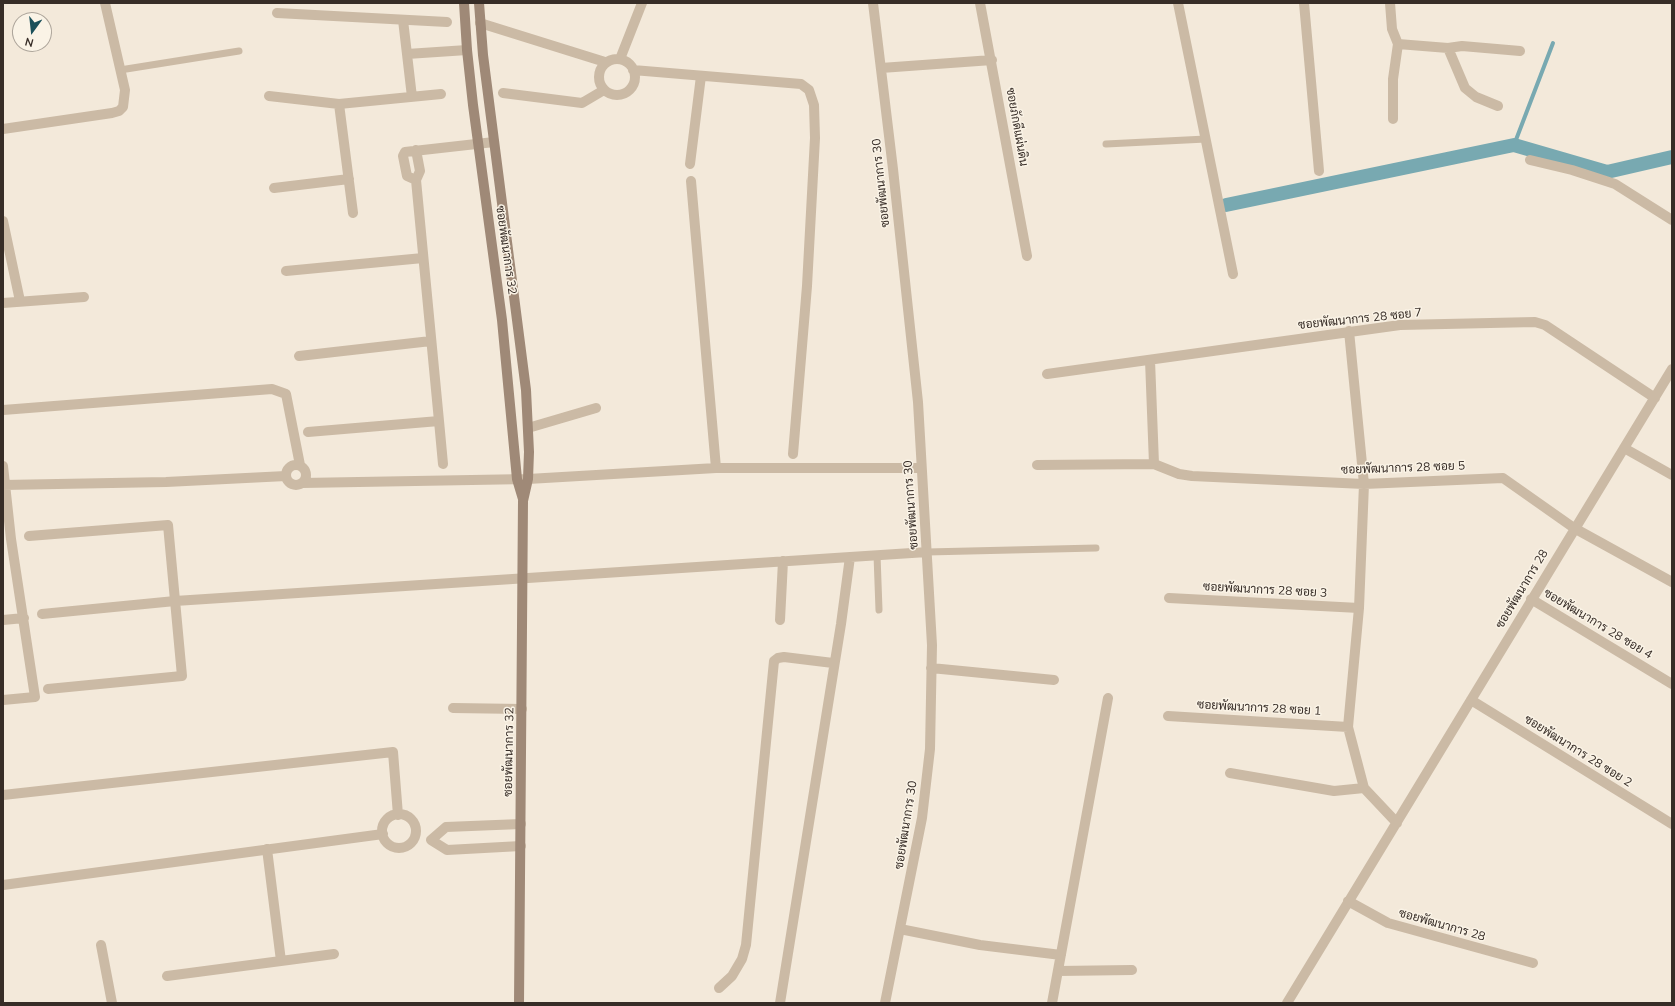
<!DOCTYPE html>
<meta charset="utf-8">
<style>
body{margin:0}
#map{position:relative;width:1675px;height:1006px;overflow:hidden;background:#f3e9da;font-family:Mulish,sans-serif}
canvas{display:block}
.frame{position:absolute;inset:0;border:4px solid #372d27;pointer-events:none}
.north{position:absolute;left:12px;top:12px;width:40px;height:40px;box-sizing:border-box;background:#faf3e6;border:1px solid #aca49a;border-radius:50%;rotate:195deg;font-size:11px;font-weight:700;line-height:16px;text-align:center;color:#372d27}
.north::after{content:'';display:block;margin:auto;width:14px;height:18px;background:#1b505a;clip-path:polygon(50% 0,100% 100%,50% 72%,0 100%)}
</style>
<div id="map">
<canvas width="1675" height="1006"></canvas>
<div class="frame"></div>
<div class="north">N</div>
</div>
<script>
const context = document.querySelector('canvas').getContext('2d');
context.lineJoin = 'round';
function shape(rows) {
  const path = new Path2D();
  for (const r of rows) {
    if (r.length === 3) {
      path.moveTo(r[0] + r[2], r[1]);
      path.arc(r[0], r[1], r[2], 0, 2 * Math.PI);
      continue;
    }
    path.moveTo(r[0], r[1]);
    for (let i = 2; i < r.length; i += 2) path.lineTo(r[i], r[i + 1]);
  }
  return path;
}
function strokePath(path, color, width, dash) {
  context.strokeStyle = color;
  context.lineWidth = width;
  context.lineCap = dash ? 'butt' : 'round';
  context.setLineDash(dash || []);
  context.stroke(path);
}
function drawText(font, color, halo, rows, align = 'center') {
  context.font = font + ' Mulish,Sarabun,sans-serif';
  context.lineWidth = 3;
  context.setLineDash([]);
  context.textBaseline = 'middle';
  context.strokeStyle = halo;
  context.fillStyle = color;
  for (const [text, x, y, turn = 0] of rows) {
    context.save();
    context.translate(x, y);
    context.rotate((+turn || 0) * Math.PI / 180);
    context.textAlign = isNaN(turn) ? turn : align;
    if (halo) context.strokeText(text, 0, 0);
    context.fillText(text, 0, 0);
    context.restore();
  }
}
strokePath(shape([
 [1514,145,1553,43]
]), '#78a9b1', 4);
strokePath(shape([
 [1226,205,1514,145,1607,172,1672,157]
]), '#78a9b1', 14);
strokePath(shape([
 [120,70,239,51],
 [1106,144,1206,139],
 [927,552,1096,548],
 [877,555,879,610]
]), '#cbbaa5', 7);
strokePath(shape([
 [873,3,893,169,918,402,932,645,930,749,922,818,885,1003],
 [980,3,1027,256],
 [1178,3,1233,274],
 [1304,3,1319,171],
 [1390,3,1392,29,1398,44,1448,48,1465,88,1476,97,1498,106],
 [277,13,447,22],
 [403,20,412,97],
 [480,23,605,62],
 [1448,48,1462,46,1520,51],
 [407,54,467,50],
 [617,77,18],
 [620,59,642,3],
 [881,68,992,60],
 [633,70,801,84,809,90,814,105,815,138,807,286,793,454],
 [503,93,582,103,604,90],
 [269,96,339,104,441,94],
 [339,104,353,213],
 [1393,119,1393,79,1398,44],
 [3,129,112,113,119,111,123,107,125,90,105,3],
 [416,150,420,171,416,180,439,421],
 [1530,160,1572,170,1615,184,1672,220],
 [690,164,701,76],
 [416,180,407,176,403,156,405,152,494,142],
 [691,181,716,468],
 [274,188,349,179],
 [3,221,20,301],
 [286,271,423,258],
 [3,303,84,297],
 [1349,331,1364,484,1359,608,1348,727,1364,788,1397,823],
 [299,356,431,341],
 [1150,360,1154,464],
 [1047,374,1400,325,1535,322,1545,325,1655,398],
 [3,410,272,389,286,394,300,465],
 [528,428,596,408],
 [308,432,439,421,443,464],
 [1624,448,1672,475],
 [296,475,10],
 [1037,465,1154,464,1179,474,1192,476,1364,484,1503,478,1574,528,1672,582],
 [3,466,11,539,35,697,3,700],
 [302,483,528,479,716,468,921,468],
 [3,485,166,482,286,476],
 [29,536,168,525,182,676,48,689],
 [1169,598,1359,608],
 [1531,599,1672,684],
 [42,614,175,601,927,552],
 [3,620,24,618],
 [780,620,783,561],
 [931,668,1054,680],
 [1471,700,1672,824],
 [453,708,522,709],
 [1168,716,1348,727],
 [1230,773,1334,791,1364,788],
 [3,795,393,752,398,815],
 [399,831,17],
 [521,846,447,850,431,840,446,827,521,824],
 [267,849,281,961],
 [3,885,383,834],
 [1348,901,1388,923,1533,963],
 [900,929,980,945,1061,955],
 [101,945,112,1003],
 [1058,971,1132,970],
 [167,976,334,954],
 [719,988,732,976,742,959,746,945,774,661,778,658,784,657,833,663],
 [780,1003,841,624,850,557],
 [1052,1003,1108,698],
 [1287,1003,1672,369]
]), '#cbbaa5', 10);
strokePath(shape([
 [464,3,467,50,473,105,502,320,517,479,523,499],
 [479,3,483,55,526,390,529,452,528,479,523,501,519,1003]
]), '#9f8977', 10);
drawText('12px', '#372d27', '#faf3e6', [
 ["ซอยภักดีแผ่นดิน",1017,127,80],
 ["ซอยพัฒนาการ 30",881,183,-96],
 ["ซอยพัฒนาการ 32",506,250,82],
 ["ซอยพัฒนาการ 28 ซอย 7",1360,319,-6],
 ["ซอยพัฒนาการ 28 ซอย 5",1403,468,-2],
 ["ซอยพัฒนาการ 30",911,505,-94],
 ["ซอยพัฒนาการ 28",1522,589,-59],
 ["ซอยพัฒนาการ 28 ซอย 3",1265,590,3],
 ["ซอยพัฒนาการ 28 ซอย 4",1598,624,31],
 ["ซอยพัฒนาการ 28 ซอย 1",1259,708,3],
 ["ซอยพัฒนาการ 28 ซอย 2",1578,751,32],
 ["ซอยพัฒนาการ 32",509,752,-89],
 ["ซอยพัฒนาการ 30",906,825,-81],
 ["ซอยพัฒนาการ 28",1442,925,16]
]);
</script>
